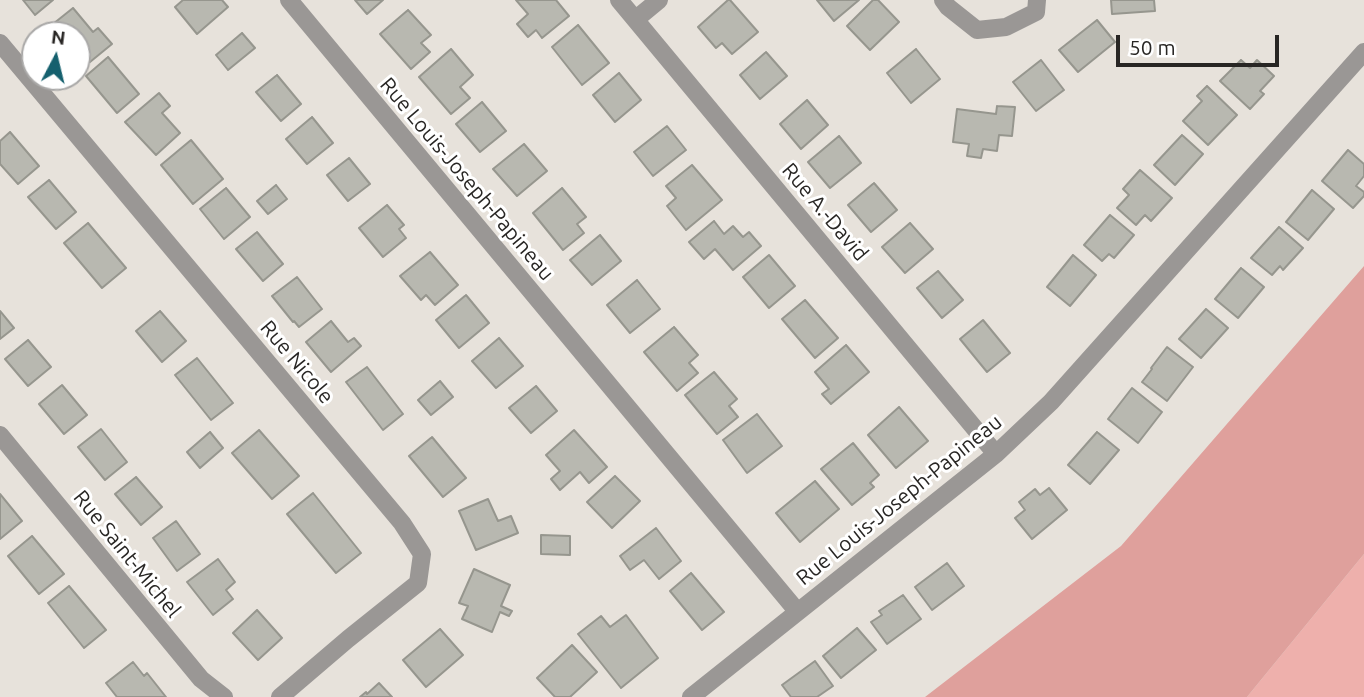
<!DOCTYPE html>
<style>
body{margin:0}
#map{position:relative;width:1364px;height:697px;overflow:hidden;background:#e7e2db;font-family:Ubuntu,sans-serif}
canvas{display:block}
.north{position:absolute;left:21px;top:21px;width:70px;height:70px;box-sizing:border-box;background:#fff;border:2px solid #a9a8a7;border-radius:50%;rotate:7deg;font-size:19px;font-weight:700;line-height:28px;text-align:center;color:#282624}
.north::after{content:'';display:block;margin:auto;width:24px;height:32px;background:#15606e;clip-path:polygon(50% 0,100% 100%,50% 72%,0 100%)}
.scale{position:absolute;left:1116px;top:35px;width:163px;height:32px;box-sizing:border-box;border:4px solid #282624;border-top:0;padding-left:9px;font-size:21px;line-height:24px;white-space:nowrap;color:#282624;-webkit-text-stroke:5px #fff;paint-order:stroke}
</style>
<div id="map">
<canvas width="1364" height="697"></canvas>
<div class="north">N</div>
<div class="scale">50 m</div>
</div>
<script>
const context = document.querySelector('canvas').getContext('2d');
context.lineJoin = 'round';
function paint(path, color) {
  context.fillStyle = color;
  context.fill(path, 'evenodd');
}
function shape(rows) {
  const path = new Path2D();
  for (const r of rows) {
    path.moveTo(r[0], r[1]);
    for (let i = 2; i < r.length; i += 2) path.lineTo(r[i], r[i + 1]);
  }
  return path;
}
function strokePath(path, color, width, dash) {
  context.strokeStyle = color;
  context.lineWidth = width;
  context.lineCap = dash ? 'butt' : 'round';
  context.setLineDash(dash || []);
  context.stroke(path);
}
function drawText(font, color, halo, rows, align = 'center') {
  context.font = font + ' Ubuntu,sans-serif';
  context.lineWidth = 6;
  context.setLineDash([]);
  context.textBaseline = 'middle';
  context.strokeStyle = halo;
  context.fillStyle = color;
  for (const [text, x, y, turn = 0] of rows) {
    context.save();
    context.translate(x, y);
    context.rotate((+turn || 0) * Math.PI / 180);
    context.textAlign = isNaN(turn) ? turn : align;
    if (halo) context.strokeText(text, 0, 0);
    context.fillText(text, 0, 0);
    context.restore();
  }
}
paint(shape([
 [1364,554,1364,697,1247,697]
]), '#eeb0ac');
paint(shape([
 [1364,266,1364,554,1247,697,925,697,1121,546]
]), '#dfa09c');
const building = shape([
 [23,0,53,0,35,15,23,0],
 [183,0,222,0,228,7,197,34,175,7,183,0],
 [355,0,383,0,367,14,355,0],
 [516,0,556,0,569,16,542,38,536,30,528,37,517,24,528,14,516,0],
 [728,0,730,0,758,32,732,54,722,43,716,48,698,27,728,0],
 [817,0,859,0,834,21,817,0],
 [873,0,878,0,899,22,870,50,847,26,873,0],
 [1111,0,1154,0,1155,11,1112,14,1111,0],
 [73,8,93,32,98,28,112,44,90,62,84,54,77,59,77,35,54,35,48,28,73,8],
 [408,10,431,35,421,43,430,52,411,69,380,34,408,10],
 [1097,20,1115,42,1078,72,1059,50,1097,20],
 [578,25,609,63,582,85,552,47,578,25],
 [242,33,255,48,228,70,216,55,242,33],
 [451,49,473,75,460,87,470,98,451,114,419,77,451,49],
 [916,49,940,79,911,103,887,73,916,49],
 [766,52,787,76,760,99,740,75,766,52],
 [108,57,139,94,117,113,86,76,108,57],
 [1041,60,1064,90,1036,111,1013,82,1041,60],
 [1241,60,1250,68,1257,60,1274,76,1260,91,1264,94,1250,109,1220,81,1241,60],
 [619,73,641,100,615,122,593,95,619,73],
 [277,75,301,104,281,121,256,92,277,75],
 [1207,86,1237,115,1208,145,1183,121,1202,101,1197,96,1207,86],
 [159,93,170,106,162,113,180,133,156,155,125,122,159,93],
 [807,100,828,125,801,149,780,124,807,100],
 [482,102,506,131,480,152,456,124,482,102],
 [997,106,1015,107,1012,136,999,135,997,151,983,149,981,158,967,156,969,144,953,142,957,109,996,114,997,106],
 [312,117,333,143,307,164,286,139,312,117],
 [667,126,686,150,653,176,634,152,667,126],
 [10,132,39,166,18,184,0,164,0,141,10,132],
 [1182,135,1203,154,1175,185,1154,165,1182,135],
 [839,136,861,163,830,188,808,162,839,136],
 [191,140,223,179,193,204,161,165,191,140],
 [524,144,547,171,517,196,493,169,524,144],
 [1348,150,1364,164,1364,176,1356,186,1364,192,1364,196,1353,208,1322,181,1348,150],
 [349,158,370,184,348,201,327,175,349,158],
 [692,165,722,200,686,230,667,206,676,198,666,186,692,165],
 [1140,170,1172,198,1151,221,1145,215,1136,225,1117,208,1129,195,1123,189,1140,170],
 [49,180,76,212,56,229,28,197,49,180],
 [874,183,897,210,871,232,848,205,874,183],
 [276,185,287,199,268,214,257,201,276,185],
 [226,188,250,217,224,239,200,209,226,188],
 [562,188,586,217,577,224,584,233,563,250,533,213,562,188],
 [1312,190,1334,209,1308,240,1286,222,1312,190],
 [387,205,404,225,399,229,406,238,383,257,359,228,387,205],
 [1110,215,1134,235,1114,258,1109,254,1102,261,1084,245,1110,215],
 [714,221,724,234,733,226,743,237,749,232,761,246,733,270,715,249,704,259,689,242,714,221],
 [88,223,126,268,102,288,64,243,88,223],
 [910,223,933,249,905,273,882,247,910,223],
 [1279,227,1303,248,1283,270,1280,266,1272,275,1251,258,1279,227],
 [257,232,283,264,263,281,236,249,257,232],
 [600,235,621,261,592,285,570,260,600,235],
 [430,252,458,285,435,305,426,295,421,300,400,276,430,252],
 [769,255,795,286,769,308,743,277,769,255],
 [1073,255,1096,275,1070,306,1047,287,1073,255],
 [1241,268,1264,287,1238,318,1215,299,1241,268],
 [938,271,963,300,942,318,917,288,938,271],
 [297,277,322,309,299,327,294,321,293,322,272,296,297,277],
 [637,280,660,309,630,333,607,305,637,280],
 [466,295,489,323,459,348,436,320,466,295],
 [805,300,838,338,815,358,782,319,805,300],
 [1206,309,1228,328,1201,358,1179,339,1206,309],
 [0,311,14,328,0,339,0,311],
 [160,311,186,341,162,362,136,331,160,311],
 [983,320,1010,353,987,372,960,339,983,320],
 [331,321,348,342,354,338,361,346,331,372,306,342,331,321],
 [674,327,698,355,689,363,698,373,677,391,644,352,674,327],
 [499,338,523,366,496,388,472,361,499,338],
 [28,340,51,367,28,386,5,359,28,340],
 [846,345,869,372,831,404,822,394,829,389,815,372,846,345],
 [1167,347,1193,367,1167,401,1142,382,1152,369,1151,368,1167,347],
 [197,358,233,403,211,420,175,375,197,358],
 [367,367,403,414,383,430,346,382,367,367],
 [714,372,737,399,729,406,738,417,717,434,685,395,714,372],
 [440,381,453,397,431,415,418,400,440,381],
 [62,385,87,415,64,434,39,404,62,385],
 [536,386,557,411,531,433,509,408,536,386],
 [1132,388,1162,412,1138,443,1108,419,1132,388],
 [899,407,928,441,896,468,868,435,899,407],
 [757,414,782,446,747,473,723,440,757,414],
 [101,429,127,462,105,480,78,447,101,429],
 [259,430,299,476,272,499,232,453,259,430],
 [574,430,607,467,589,483,580,472,560,490,551,479,560,471,546,455,574,430],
 [210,432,223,448,200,468,187,452,210,432],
 [1097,432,1119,450,1090,484,1068,465,1097,432],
 [432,437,466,478,443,497,409,456,432,437],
 [853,443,879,475,870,483,874,487,852,505,821,469,853,443],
 [615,476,640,501,612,528,587,502,615,476],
 [136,477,162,507,141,525,115,494,136,477],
 [815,481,839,509,800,542,776,513,815,481],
 [1049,488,1067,510,1032,539,1015,518,1025,510,1019,502,1035,489,1040,495,1049,488],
 [313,493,361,553,336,573,287,514,313,493],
 [0,494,22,521,0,539,0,494],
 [488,499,498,521,511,516,518,533,476,550,459,511,488,499],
 [176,521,200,554,177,571,153,538,176,521],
 [656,528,681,561,659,579,644,560,630,570,620,556,656,528],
 [541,535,570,536,570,555,541,554,541,535],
 [32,536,64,574,39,594,8,556,32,536],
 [218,559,235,582,226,590,233,599,213,615,187,582,218,559],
 [947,563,964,586,932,610,915,587,947,563],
 [474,569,510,585,501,606,512,611,509,616,500,612,492,632,462,619,468,606,459,603,474,569],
 [691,573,724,612,702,630,670,591,691,573],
 [69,586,106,630,84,648,48,603,69,586],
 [903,595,921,619,887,644,871,622,882,615,879,611,903,595],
 [257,610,282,638,258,660,233,633,257,610],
 [626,615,658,658,621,688,578,634,601,616,610,627,626,615],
 [857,628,876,650,841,678,823,656,857,628],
 [440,629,463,655,426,687,403,660,440,629],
 [572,645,597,672,570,697,555,697,537,678,572,645],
 [815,661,833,686,817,697,791,697,782,685,815,661],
 [133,662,144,676,147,673,166,697,117,697,106,683,133,662],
 [379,683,392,697,360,697,366,692,367,694,379,683]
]);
paint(building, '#b8b8b0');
strokePath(building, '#96968e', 2);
strokePath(shape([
 [289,0,797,611],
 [619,0,996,454],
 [943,0,948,7,977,30,1006,27,1036,12,1037,0],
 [636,19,659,0],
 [0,43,402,523,422,554,418,583,348,639,280,697],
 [0,435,201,679,224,697],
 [691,697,996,454,1051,402,1364,52]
]), '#9a9795', 18);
drawText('21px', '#282624', '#fff', [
 ["Rue Louis-Joseph-Papineau",467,179,50],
 ["Rue A.-David",825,212,50],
 ["Rue Nicole",297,362,50],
 ["Rue Louis-Joseph-Papineau",899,500,-39],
 ["Rue Saint-Michel",127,554,51]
]);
</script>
